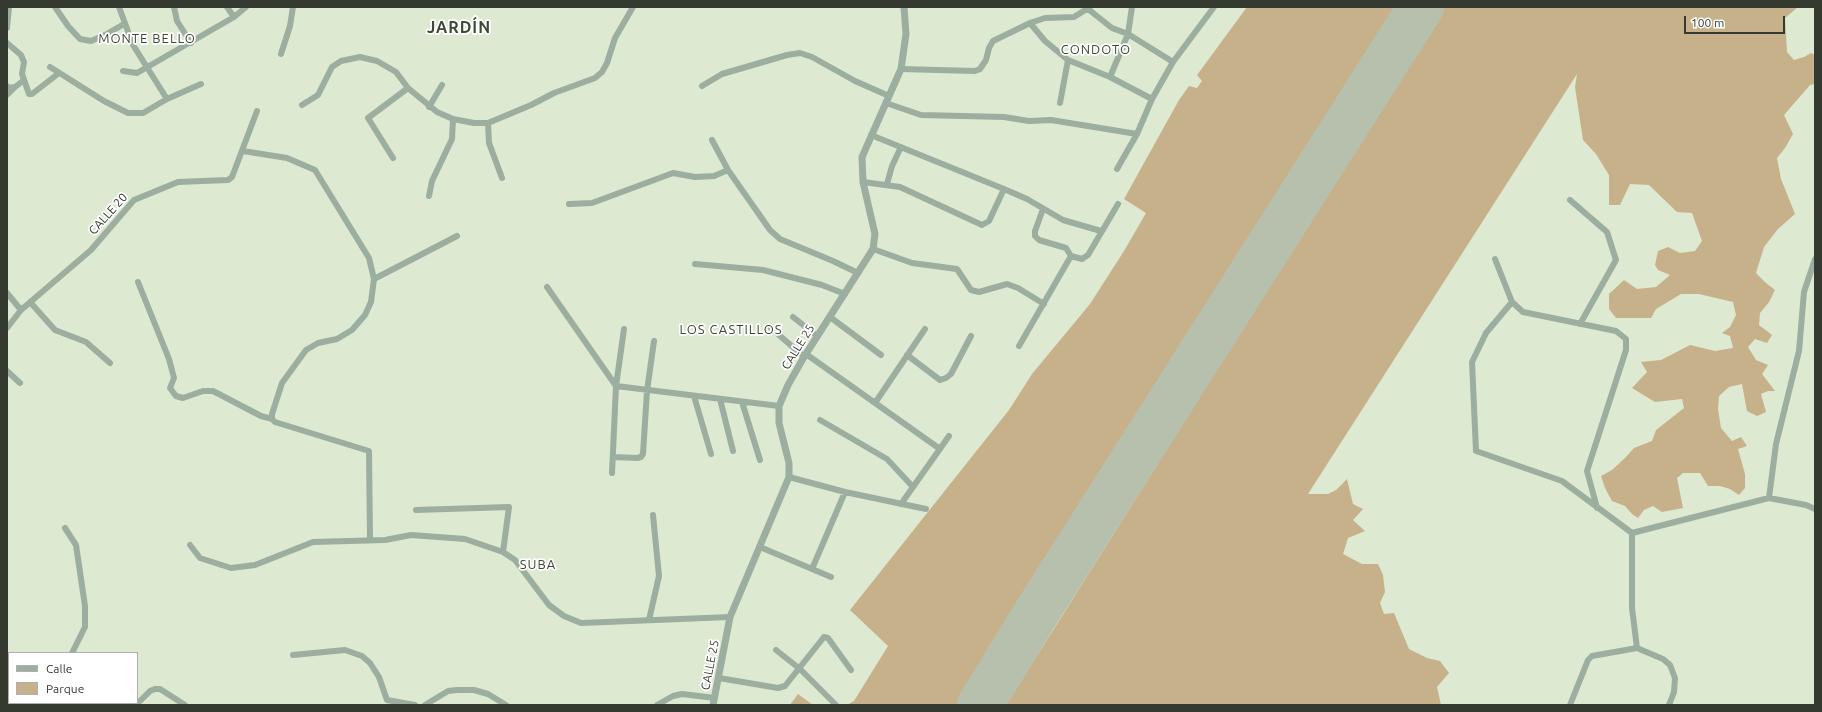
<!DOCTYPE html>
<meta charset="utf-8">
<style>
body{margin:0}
#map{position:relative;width:1822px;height:712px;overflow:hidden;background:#dde9d1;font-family:Ubuntu,sans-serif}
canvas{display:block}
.frame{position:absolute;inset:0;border:8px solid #353a31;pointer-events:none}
.legend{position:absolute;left:8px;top:652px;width:130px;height:52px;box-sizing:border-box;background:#fff;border:1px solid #aeb0ad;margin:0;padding:5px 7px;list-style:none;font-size:12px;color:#353a31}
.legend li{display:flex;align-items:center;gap:8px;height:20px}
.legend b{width:20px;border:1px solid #aeb0ad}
.scale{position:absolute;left:1684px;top:16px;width:101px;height:18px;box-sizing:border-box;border:2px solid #353a31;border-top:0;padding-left:5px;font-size:12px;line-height:14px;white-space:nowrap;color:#353a31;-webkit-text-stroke:3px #fff;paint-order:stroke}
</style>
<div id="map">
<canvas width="1822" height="712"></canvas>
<div class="frame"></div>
<ul class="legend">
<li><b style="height:5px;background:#9caea0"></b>Calle</li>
<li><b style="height:11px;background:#c7b18a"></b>Parque</li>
</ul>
<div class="scale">100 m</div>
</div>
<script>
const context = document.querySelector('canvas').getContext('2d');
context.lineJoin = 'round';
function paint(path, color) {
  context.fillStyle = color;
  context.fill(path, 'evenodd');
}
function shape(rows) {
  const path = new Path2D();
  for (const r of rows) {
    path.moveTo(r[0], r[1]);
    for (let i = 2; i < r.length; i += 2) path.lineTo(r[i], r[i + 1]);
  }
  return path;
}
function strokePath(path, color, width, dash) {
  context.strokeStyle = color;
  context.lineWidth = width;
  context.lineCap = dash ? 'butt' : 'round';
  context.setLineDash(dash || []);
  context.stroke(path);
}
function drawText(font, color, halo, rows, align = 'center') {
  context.font = font + ' Ubuntu,sans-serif';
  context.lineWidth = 3.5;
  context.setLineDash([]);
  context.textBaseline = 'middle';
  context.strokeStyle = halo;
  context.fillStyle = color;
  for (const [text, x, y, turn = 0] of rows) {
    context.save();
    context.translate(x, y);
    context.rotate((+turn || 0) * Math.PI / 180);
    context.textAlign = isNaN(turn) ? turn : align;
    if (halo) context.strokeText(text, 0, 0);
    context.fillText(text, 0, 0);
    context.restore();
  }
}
paint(shape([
 [1247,7,1402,7,966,705,847,705,854,701,888,646,850,610,1009,410,1032,374,1090,304,1124,251,1146,213,1124,199,1179,100,1189,86,1197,88,1202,81,1197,75],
 [1445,7,1798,7,1785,18,1787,52,1794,60,1804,57,1811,53,1815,55,1815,84,1810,85,1784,115,1793,134,1785,148,1777,158,1781,179,1795,214,1778,229,1764,247,1756,273,1766,283,1775,290,1769,302,1760,313,1759,325,1772,335,1767,343,1755,339,1748,347,1756,360,1768,365,1762,374,1775,391,1768,391,1761,394,1766,412,1757,416,1747,411,1742,384,1729,387,1719,396,1718,409,1721,428,1732,441,1741,437,1747,446,1738,449,1745,474,1745,488,1739,495,1730,489,1720,486,1708,486,1700,473,1683,473,1677,478,1683,508,1662,512,1653,506,1644,510,1638,518,1632,514,1625,506,1612,501,1605,488,1601,476,1612,470,1625,458,1634,448,1652,441,1656,430,1684,408,1682,399,1655,402,1632,388,1647,372,1641,362,1661,360,1690,345,1715,351,1733,348,1730,336,1722,333,1730,327,1736,315,1733,302,1699,294,1681,294,1656,309,1651,318,1616,318,1609,309,1609,294,1624,280,1637,289,1656,287,1670,275,1658,270,1655,265,1658,251,1668,247,1680,253,1695,251,1702,241,1692,213,1677,212,1649,185,1630,184,1620,205,1609,205,1609,175,1596,154,1583,140,1575,87,1577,74,1308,494,1328,494,1336,490,1347,479,1353,504,1363,509,1353,520,1365,531,1348,538,1343,554,1362,564,1378,564,1383,575,1385,592,1380,603,1384,614,1394,613,1409,649,1427,658,1440,661,1449,673,1437,687,1441,705,1006,705],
 [798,694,813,705,790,705]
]), '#c7b18a');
strokePath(shape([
 [980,705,1035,615,1421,7]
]), '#b6c0ac', 46);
strokePath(shape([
 [55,7,68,26,80,39,91,41,105,35,124,24],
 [119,7,133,45,167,99],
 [174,7,177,21,191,43],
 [227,7,234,17],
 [1088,9,1112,28,1128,34,1173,62],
 [1030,23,1045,41,1068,60,1110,77,1152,99],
 [7,28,9,7],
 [7,43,21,55,24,62,22,74,29,94,32,94,59,73],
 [281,54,290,26,293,7],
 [50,67,104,101,128,113,143,113,167,99,201,84],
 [901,69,975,71,980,69,986,60,989,48,993,41,1030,23,1045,18,1074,17,1090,7],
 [123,71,137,73,234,17,246,7],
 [1110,77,1128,34,1132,7],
 [7,86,9,88,15,87,24,80],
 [702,86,722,74,787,55,800,53,812,57,855,81,889,96],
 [7,95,15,87],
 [886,103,921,115,1004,117,1029,121,1051,120,1137,134],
 [1060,103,1068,60],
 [302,105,318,95,332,67,341,61,360,57,377,61,396,72,408,88,437,112,453,119,474,123,488,123,531,105,554,93,595,78,602,72,607,63,615,38,633,7],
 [429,107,442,85],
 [488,123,489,143,502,178],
 [871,135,1004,189,1027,199,1063,220,1101,231],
 [712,140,728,170,770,230,780,239,833,261,858,273],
 [243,151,287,158,315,170,369,258,374,279,371,302,365,315,352,330,337,339,318,343,306,350,282,383,272,414,272,419],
 [393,158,368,118,408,88],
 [1117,169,1137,134,1152,99,1173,62,1214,7],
 [863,182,900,187,982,225,989,221,1004,189],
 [887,184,892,166,901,147],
 [429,196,432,181,452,139,453,119],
 [1570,200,1607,232,1616,260,1580,324],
 [569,204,592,203,673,173,695,177,714,176,728,170],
 [1043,209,1035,231,1035,236,1039,240,1066,248,1071,256,1082,259,1088,255,1118,204],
 [873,249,912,263,957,269,971,290,979,292,1007,284,1018,288,1044,304],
 [1495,259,1512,302,1523,312,1616,331,1626,339,1626,350,1587,471,1597,508],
 [695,264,763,270,822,285,845,294],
 [374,279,457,236],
 [138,282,169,359,174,378,170,388,176,396,183,398,203,391,213,391,261,416,272,419,275,422,369,451,370,539],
 [547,287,616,386,779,406],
 [7,293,21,310],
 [30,302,55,330,86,342,110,363],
 [1512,302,1486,333,1472,362,1476,451,1562,481,1632,533,1769,498,1806,505,1815,509],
 [793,317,817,336],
 [830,317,881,355],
 [770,327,804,357],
 [7,328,21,310,91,250,134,200,178,182,228,180,232,177,257,111],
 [1019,346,1071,256],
 [806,354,940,449],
 [907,355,940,380,946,378,951,374,971,336],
 [7,371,20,383],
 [694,396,711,454],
 [720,399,733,451],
 [742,402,760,460],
 [875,403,925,329],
 [820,420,887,459,913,487],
 [613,457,637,458,641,457,643,454,647,391,654,341],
 [612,473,616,386,624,329],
 [789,477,845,492,926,509],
 [1769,498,1776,444,1799,351,1804,292,1815,259],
 [901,504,949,436],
 [416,510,509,507,503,552],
 [65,528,76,545,85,606,85,627,72,653],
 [1632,533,1632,608,1637,648,1663,659,1670,665,1675,678,1674,692,1669,705],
 [190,545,200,558,231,568,255,565,313,542,385,540,411,535,465,539,503,552,515,560,549,605,564,616,581,623,730,617],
 [760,547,831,577],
 [812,569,845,492],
 [649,620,659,576,653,515],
 [776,650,800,669,836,705],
 [293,655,345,650,362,656,370,663,379,677,387,700,415,705],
 [719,678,778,688,785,686,824,637,828,638,851,670],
 [111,703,113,705],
 [25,705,28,703],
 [136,705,150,691,155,689,160,689,185,705],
 [425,705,448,691,457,690,474,690,488,694,506,705],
 [657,705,673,696,682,694,715,698],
 [1570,705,1588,660,1592,656,1637,648]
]), '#9caea0', 6);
strokePath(shape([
 [713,705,730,617,789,477,789,463,779,423,779,406,788,385,804,357,873,249,875,234,863,182,862,157,901,69,906,34,904,7]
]), '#9caea0', 7);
drawText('12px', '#353a31', '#fff', [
 ["CALLE 20",108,214,-48],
 ["CALLE 25",798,347,-58],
 ["CALLE 25",710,665,-79]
]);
context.letterSpacing = '1px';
drawText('13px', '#3e4834', '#fff', [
 ["MONTE BELLO",147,39],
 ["CONDOTO",1096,50],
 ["LOS CASTILLOS",731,330],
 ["SUBA",538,565]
]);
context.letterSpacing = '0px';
context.letterSpacing = '1px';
drawText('bold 16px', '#3e4834', '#fff', [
 ["JARDÍN",459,28]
]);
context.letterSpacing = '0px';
</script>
